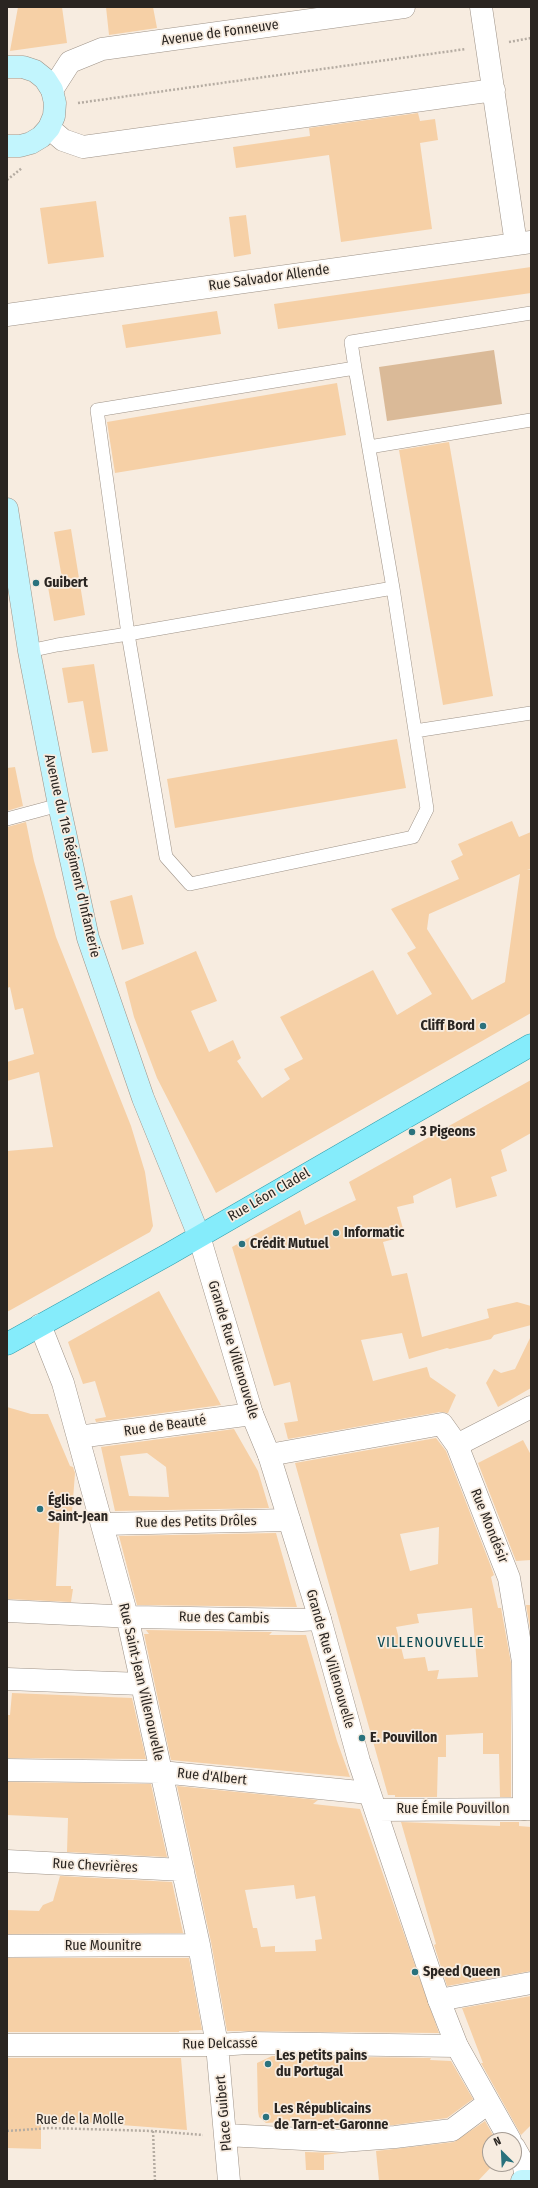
<!DOCTYPE html>
<meta charset="utf-8">
<style>
body{margin:0}
#map{position:relative;width:538px;height:2188px;overflow:hidden;background:#f7ece0;font-family:"Fira Sans Condensed",sans-serif}
canvas{display:block}
.frame{position:absolute;inset:0;border:8px solid #2a2521;pointer-events:none}
.north{position:absolute;left:482px;top:2132px;width:40px;height:40px;box-sizing:border-box;background:#f7ece0;border:1px solid #a59c94;border-radius:50%;rotate:336deg;font-size:11px;font-weight:700;line-height:16px;text-align:center;color:#2a2521}
.north::after{content:'';display:block;margin:auto;width:14px;height:18px;background:#2a727d;clip-path:polygon(50% 0,100% 100%,50% 72%,0 100%)}
</style>
<div id="map">
<canvas width="538" height="2188"></canvas>
<div class="frame"></div>
<div class="north">N</div>
</div>
<script>
const context = document.querySelector('canvas').getContext('2d');
context.lineJoin = 'round';
function paint(path, color) {
  context.fillStyle = color;
  context.fill(path, 'evenodd');
}
function shape(rows) {
  const path = new Path2D();
  for (const r of rows) {
    path.moveTo(r[0], r[1]);
    for (let i = 2; i < r.length; i += 2) path.lineTo(r[i], r[i + 1]);
  }
  return path;
}
function strokePath(path, color, width, dash) {
  context.strokeStyle = color;
  context.lineWidth = width;
  context.lineCap = dash ? 'butt' : 'round';
  context.setLineDash(dash || []);
  context.stroke(path);
}
function drawText(font, color, halo, rows, align = 'center') {
  context.font = font + ' "Fira Sans Condensed",sans-serif';
  context.lineWidth = 3.5;
  context.setLineDash([]);
  context.textBaseline = 'middle';
  context.strokeStyle = halo;
  context.fillStyle = color;
  for (const [text, x, y, turn = 0] of rows) {
    context.save();
    context.translate(x, y);
    context.rotate((+turn || 0) * Math.PI / 180);
    context.textAlign = isNaN(turn) ? turn : align;
    if (halo) context.strokeText(text, 0, 0);
    context.fillText(text, 0, 0);
    context.restore();
  }
}
paint(shape([
 [494,350,502,404,387,421,379,367]
]), '#daba98');
paint(shape([
 [18,7,62,7,67,43,10,51],
 [106,7,153,7,157,28,109,35],
 [418,113,420,121,435,119,438,140,420,143,432,229,341,242,329,155,236,168,233,147,310,136,309,128],
 [96,201,104,257,48,264,40,208],
 [246,215,251,254,234,257,229,217],
 [531,267,531,293,278,329,274,304],
 [217,311,221,334,126,348,122,325],
 [337,383,346,435,115,473,107,422],
 [449,442,493,696,443,705,399,450],
 [71,529,85,615,54,621,48,587,63,584,54,532],
 [94,664,108,751,92,753,83,701,68,703,62,668],
 [397,739,406,788,175,828,167,779],
 [15,767,23,806,7,811,7,768],
 [512,821,519,837,531,832,531,869,527,870,531,870,531,1013,216,1193,157,1078,134,1017,125,982,196,951,217,1001,191,1011,209,1052,233,1040,241,1058,237,1061,262,1098,290,1079,284,1069,303,1059,280,1017,373,970,397,1015,432,994,407,953,416,948,391,909,459,879,451,861,463,855,458,844],
 [520,874,505,982,472,1000,427,929,429,914],
 [26,822,34,861,56,937,131,1126,145,1172,153,1226,150,1232,7,1312,7,1151,53,1147,39,1072,7,1081,7,1062,34,1054,23,1008,15,1010,10,987,7,988,7,827],
 [132,895,144,944,122,950,110,901],
 [531,1080,531,1133,501,1150,507,1171,491,1177,497,1196,456,1208,451,1178,413,1196,414,1203,397,1207,405,1236,383,1242,392,1276,407,1273,422,1337,489,1318,487,1309,517,1302,531,1306,531,1325,494,1335,491,1339,450,1349,447,1348,409,1359,402,1333,361,1340,373,1381,427,1367,430,1377,456,1395,448,1413,440,1412,288,1439,284,1423,298,1421,290,1382,274,1386,232,1247,300,1210,305,1225,356,1200,349,1182],
 [159,1291,221,1405,96,1422,95,1419,106,1417,95,1381,83,1384,68,1342],
 [531,1336,531,1388,498,1407,486,1383,494,1369,501,1373,515,1369],
 [7,1407,31,1414,48,1414,70,1466,73,1467,75,1473,72,1513,60,1512,56,1586,71,1586,71,1589,73,1589,71,1602,7,1599],
 [234,1429,258,1471,269,1508,115,1511,101,1447],
 [147,1453,166,1467,169,1497,129,1496,120,1456],
 [436,1438,446,1451,490,1564,494,1575,491,1577,498,1608,501,1608,511,1663,511,1797,500,1797,499,1754,483,1754,483,1733,446,1735,446,1757,438,1757,437,1797,395,1797,395,1795,388,1795,295,1463],
 [439,1527,438,1564,410,1571,400,1534],
 [472,1608,478,1677,437,1679,439,1670,428,1671,425,1657,404,1659,396,1627,419,1623,417,1614],
 [523,1440,531,1455,531,1560,516,1561,478,1463],
 [276,1533,297,1607,137,1605,119,1536],
 [526,1605,531,1605,531,1634],
 [146,1630,272,1632,269,1635,306,1635,337,1741,350,1777,171,1760,144,1634,149,1634],
 [12,1693,132,1698,146,1759,7,1758,7,1715,10,1715],
 [7,1782,151,1784,167,1857,67,1852,68,1818,7,1815],
 [177,1786,318,1800,313,1804,360,1809,439,2033,227,2031,211,1942],
 [294,1885,296,1899,315,1896,322,1939,315,1940,316,1951,275,1952,275,1946,261,1947,257,1928,253,1928,245,1890],
 [401,1822,500,1826,500,1822,519,1822,519,1826,531,1827,531,1971,447,1986,434,1945,436,1944],
 [60,1876,172,1882,183,1933,7,1934,7,1910,39,1911,43,1905,53,1901],
 [7,1958,189,1958,202,2030,179,2031,179,2032,7,2032],
 [531,1996,531,2125,521,2135,481,2063,483,2063,462,2008],
 [272,2056,431,2058,430,2060,451,2061,473,2099,447,2118,394,2125,342,2128,303,2126,302,2121,266,2123,259,2117,258,2111,257,2063],
 [7,2058,181,2058,187,2130,95,2123,41,2122,41,2149,7,2148],
 [485,2121,496,2140,490,2140,490,2164,494,2164,478,2181,379,2181,376,2151,454,2142],
 [305,2152,340,2153,324,2155,324,2170,306,2170]
]), '#f6d0a6');
const service = shape([
 [355,368,351,342,531,313],
 [369,447,531,420],
 [29,651,57,645,128,634,393,588,355,368,97,410,128,634,166,857,190,884,413,837,427,809,393,588],
 [415,731,531,713],
 [7,819,59,805]
]);
const minor = shape([
 [481,7,516,244],
 [49,128,63,140,83,147,494,90],
 [7,315,531,242],
 [40,1325,63,1383,127,1616,199,1945,217,2045,229,2181],
 [78,1437,252,1414],
 [457,1445,531,1407],
 [269,1455,442,1424,457,1445,509,1578,523,1662,524,1809],
 [103,1524,289,1520],
 [7,1611,134,1617,302,1620,320,1619],
 [7,1679,142,1684],
 [7,1770,161,1772,369,1793],
 [7,1861,183,1870],
 [7,1946,199,1945],
 [439,2000,531,1983],
 [7,2045,217,2045,249,2043,457,2046],
 [225,2135,342,2141,395,2137,452,2130,488,2103]
]);
const tertiary = shape([
 [52,90,70,62,102,49,404,7],
 [199,1236,252,1414,269,1455,320,1619,359,1761,439,2000,457,2046,510,2140],
 [376,1810,531,1809],
 [514,2147,523,2163,527,2180]
]);
const secondary = shape([
 [7,67,23,67,35,71,45,79,52,90,55,103,54,116,49,128,41,137,31,143,20,146,7,146],
 [7,509,29,651,59,805,88,938,143,1098,199,1236],
 [522,2181,531,2181]
]);
const primary = shape([
 [7,1344,169,1254,531,1045]
]);
strokePath(service, '#9e9388', 14);
strokePath(minor, '#9e9388', 23);
strokePath(tertiary, '#9e9388', 23);
strokePath(secondary, '#9e9388', 23);
strokePath(primary, '#309ead', 23);
strokePath(shape([
 [509,42,531,38],
 [78,103,466,49],
 [7,180,22,168],
 [7,2131,50,2128,153,2131],
 [155,2181,153,2131,203,2135]
]), '#b5aca2', 2.5, [2, 2]);
strokePath(service, '#fff', 13);
strokePath(minor, '#fff', 22);
strokePath(tertiary, '#fff', 22);
strokePath(secondary, '#c2f5fd', 22);
strokePath(primary, '#85ecfb', 22);
for (const [x, y, r, color] of [
 [36,583,4,"#2a727d"],
 [483,1026,4,"#2a727d"],
 [412,1132,4,"#2a727d"],
 [336,1233,4,"#2a727d"],
 [242,1244,4,"#2a727d"],
 [40,1509,4,"#2a727d"],
 [362,1738,4,"#2a727d"],
 [415,1972,4,"#2a727d"],
 [268,2064,4,"#2a727d"],
 [266,2117,4,"#2a727d"]
]) {
  const dot = new Path2D();
  dot.arc(x, y, r, 0, 2 * Math.PI);
  context.fillStyle = color;
  context.fill(dot);
  strokePath(dot, '#f7ece0', 1.5);
}
drawText('14px', '#2a2521', '#f7ece0', [
 ["Avenue de Fonneuve",220,33,-8],
 ["Rue Salvador Allende",269,278,-8],
 ["Avenue du 11e Régiment d'Infanterie",72,856,77],
 ["Rue Léon Cladel",269,1195,-30],
 ["Grande Rue Villenouvelle",233,1350,73],
 ["Rue de Beauté",165,1426,-8],
 ["Rue des Petits Drôles",196,1522,-1],
 ["Rue Mondésir",489,1526,68],
 ["Rue des Cambis",224,1618,1],
 ["Grande Rue Villenouvelle",330,1659,74],
 ["Rue Saint-Jean Villenouvelle",141,1682,77],
 ["Rue d'Albert",212,1777,6],
 ["Rue Émile Pouvillon",453,1809],
 ["Rue Chevrières",95,1866,3],
 ["Rue Mounitre",103,1946],
 ["Rue Delcassé",220,2044,-1],
 ["Place Guibert",224,2113,-95],
 ["Rue de la Molle",80,2120]
]);
drawText('bold 14px', '#2a2521', '#f7ece0', [
 ["Guibert",44,583],
 ["Cliff Bord",475,1026,"right"],
 ["3 Pigeons",420,1132],
 ["Informatic",344,1233],
 ["Crédit Mutuel",250,1244],
 ["Église",48,1501],
 ["Saint-Jean",48,1517],
 ["E. Pouvillon",370,1738],
 ["Speed Queen",423,1972],
 ["Les petits pains",276,2056],
 ["du Portugal",276,2072],
 ["Les Républicains",274,2109],
 ["de Tarn-et-Garonne",274,2125]
], 'left');
context.letterSpacing = '1px';
drawText('15px', '#0b4952', '#f7ece0', [
 ["VILLENOUVELLE",431,1643]
]);
context.letterSpacing = '0px';
</script>
